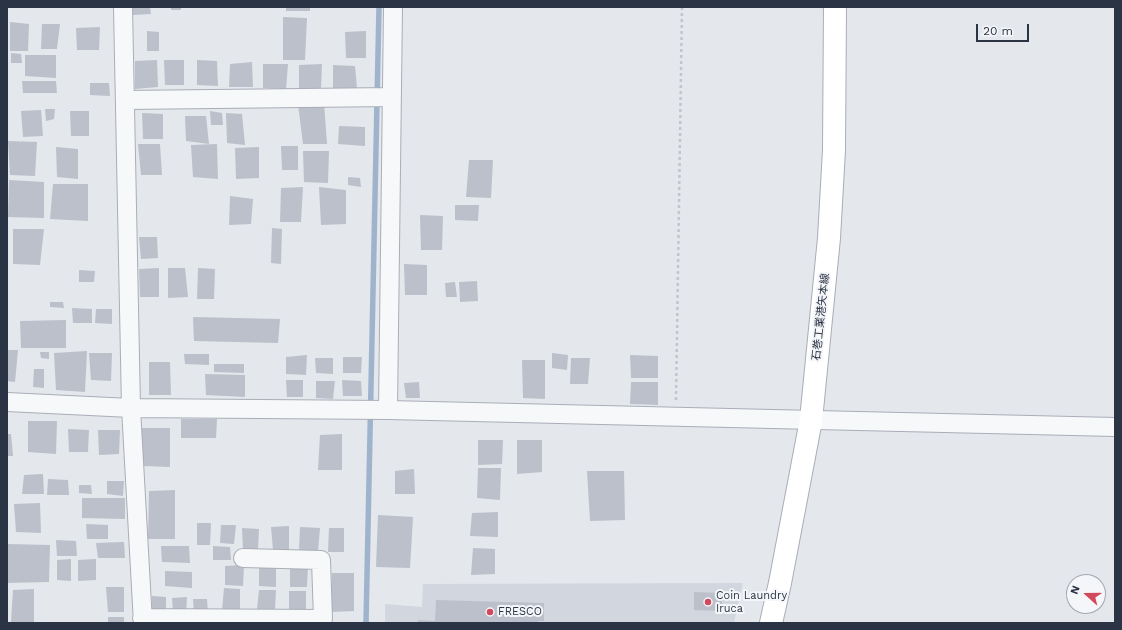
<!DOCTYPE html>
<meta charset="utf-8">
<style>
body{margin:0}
#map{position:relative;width:1122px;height:630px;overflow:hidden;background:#e4e7ec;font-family:"Work Sans",sans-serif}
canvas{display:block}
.frame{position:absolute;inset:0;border:8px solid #2b3445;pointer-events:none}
.north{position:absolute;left:1066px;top:574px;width:40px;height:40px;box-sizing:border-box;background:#f4f6f9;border:1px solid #a4a8b1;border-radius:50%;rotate:291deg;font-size:11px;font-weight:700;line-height:16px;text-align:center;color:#2b3445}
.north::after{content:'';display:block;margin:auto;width:14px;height:18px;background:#d1495b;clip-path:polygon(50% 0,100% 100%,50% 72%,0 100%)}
.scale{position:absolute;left:976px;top:24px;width:53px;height:18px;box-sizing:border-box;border:2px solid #2b3445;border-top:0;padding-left:5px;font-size:12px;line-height:14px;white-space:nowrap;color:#2b3445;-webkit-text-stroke:3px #f4f6f9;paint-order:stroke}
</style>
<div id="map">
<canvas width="1122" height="630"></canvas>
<div class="frame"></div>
<div class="north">N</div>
<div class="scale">20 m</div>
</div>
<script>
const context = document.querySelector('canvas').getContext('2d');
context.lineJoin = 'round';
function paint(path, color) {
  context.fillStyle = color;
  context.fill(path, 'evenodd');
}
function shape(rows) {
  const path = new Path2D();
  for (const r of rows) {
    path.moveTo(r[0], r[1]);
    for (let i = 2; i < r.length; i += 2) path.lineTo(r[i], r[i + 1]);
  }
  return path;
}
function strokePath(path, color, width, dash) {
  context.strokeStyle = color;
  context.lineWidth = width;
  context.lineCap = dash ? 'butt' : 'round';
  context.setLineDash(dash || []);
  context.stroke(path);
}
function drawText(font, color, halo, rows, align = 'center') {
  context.font = font + ' "Work Sans","Noto Sans JP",sans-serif';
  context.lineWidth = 4;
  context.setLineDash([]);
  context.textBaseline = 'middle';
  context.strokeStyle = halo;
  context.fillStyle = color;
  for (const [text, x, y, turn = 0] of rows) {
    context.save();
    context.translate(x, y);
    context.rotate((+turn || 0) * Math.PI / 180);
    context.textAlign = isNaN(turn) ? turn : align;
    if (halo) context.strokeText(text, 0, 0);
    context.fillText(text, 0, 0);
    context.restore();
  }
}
paint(shape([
 [743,583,734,623,385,623,385,604,422,607,423,584]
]), '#d2d6de');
strokePath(shape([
 [366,623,379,7]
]), '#9fb4cc', 5.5);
paint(shape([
 [133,7,150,7,151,14,133,15],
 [171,7,181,7,181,10,171,10],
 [286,7,310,7,310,11,286,11],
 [283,17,307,18,305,60,283,60],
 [10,22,29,24,28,51,10,51],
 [42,24,60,24,57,49,41,49],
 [100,27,99,50,77,50,76,28],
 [147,31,159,32,159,51,147,51],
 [366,31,366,58,346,58,345,32],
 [11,53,21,54,22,63,11,63],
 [25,55,56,55,56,78,25,76],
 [157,60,158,87,135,89,135,61],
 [164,60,184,60,184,85,165,85],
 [197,60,217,61,218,86,197,85],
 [252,62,253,87,229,87,230,64],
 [263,64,288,64,286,89,263,88],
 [322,64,321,88,299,88,299,65],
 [333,65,355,66,357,89,333,90],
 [22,81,56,81,57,93,23,93],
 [90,83,109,83,110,96,90,95],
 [324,103,327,144,303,144,298,104],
 [45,109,55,109,54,119,46,121],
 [41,110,43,136,23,137,21,111],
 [70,111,89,111,89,136,71,136],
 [210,111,222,113,223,125,211,125],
 [142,113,163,114,163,139,143,139],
 [226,113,242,114,245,145,227,143],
 [185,116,206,116,209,144,186,141],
 [339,126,365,127,365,146,338,144],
 [8,141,37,142,35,176,10,175],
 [138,144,160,144,162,175,141,175],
 [217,144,218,179,193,177,191,145],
 [281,146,298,146,298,170,282,170],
 [56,147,78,149,78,179,57,177],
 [259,147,259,178,236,179,235,148],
 [303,151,329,151,328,183,304,182],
 [469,160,493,160,491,198,466,197],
 [348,177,360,178,361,187,348,185],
 [9,180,44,182,44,218,8,217],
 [53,184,88,184,88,221,50,219],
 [303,187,301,222,280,222,281,188],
 [319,187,346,190,346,224,321,225],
 [230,196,253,199,251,224,229,225],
 [455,205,479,205,478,221,455,220],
 [420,215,443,216,442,250,421,250],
 [272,228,282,229,281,264,271,263],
 [13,229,44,229,40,265,13,264],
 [139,237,157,237,158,258,141,259],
 [404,264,427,265,427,295,405,295],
 [159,268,159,297,140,297,139,269],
 [168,268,185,268,188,297,168,298],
 [198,268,215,269,214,299,197,299],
 [79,270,95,271,94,282,79,282],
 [477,281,478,301,460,302,459,282],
 [455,282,457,297,446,297,445,283],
 [50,302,63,302,64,308,50,307],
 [72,308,92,309,92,323,73,323],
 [96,309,112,309,112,324,95,323],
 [193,317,280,319,278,343,194,341],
 [66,320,66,348,21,348,20,321],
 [7,350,18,350,15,382,7,381],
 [87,351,85,392,56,390,54,353],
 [40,352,49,352,49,359,41,358],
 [89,353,112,353,111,381,91,380],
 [552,353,568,355,567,370,552,368],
 [184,354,209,354,209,365,185,364],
 [307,355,306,375,286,374,286,357],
 [630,355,658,356,658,378,631,378],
 [343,357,362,357,361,373,343,373],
 [315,358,333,358,333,374,316,373],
 [571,358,590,358,588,384,570,384],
 [522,360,545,360,545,399,523,398],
 [149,362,170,362,171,395,149,395],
 [214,364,244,364,244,373,214,372],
 [34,369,44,369,44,388,33,387],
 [205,374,245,375,245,397,206,395],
 [286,380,303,380,303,397,287,397],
 [342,380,361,381,362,396,343,396],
 [316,381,335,381,333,399,316,398],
 [419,382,420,398,406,398,404,383],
 [631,382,658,382,658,405,630,404],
 [181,419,217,419,216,438,181,438],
 [28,421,57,421,56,454,28,452],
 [142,428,170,428,170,467,142,466],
 [68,429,89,430,88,452,69,452],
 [98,430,120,430,119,454,99,455],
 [7,434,11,434,13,456,7,456],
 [342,434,342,470,318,470,320,435],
 [478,440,503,440,502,464,478,465],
 [517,440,542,440,542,472,517,474],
 [478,468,501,468,500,500,477,498],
 [414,469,415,494,395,494,395,471],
 [587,471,624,471,625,520,590,521],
 [43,474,44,494,22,494,24,475],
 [48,479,68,480,69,495,47,495],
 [107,481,124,481,123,496,107,494],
 [79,485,91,485,92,494,79,493],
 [175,490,175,539,148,539,149,491],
 [82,498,125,498,125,519,82,518],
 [40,503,41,533,16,532,14,504],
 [498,512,498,537,470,536,472,513],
 [378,515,413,517,410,568,376,567],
 [197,523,211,523,210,545,197,545],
 [86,524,108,525,108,539,87,539],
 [221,525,236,525,234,544,220,543],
 [289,526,289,550,273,550,271,527],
 [300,527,320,528,318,551,299,550],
 [242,528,259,529,258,549,243,549],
 [329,528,344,528,344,552,328,552],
 [56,540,76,541,77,556,57,556],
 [124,542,125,558,98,558,96,543],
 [7,544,50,545,49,582,7,583],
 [161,546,189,546,190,563,162,562],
 [213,546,230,547,231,560,213,560],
 [473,548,495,549,495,574,471,575],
 [71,559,71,581,57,580,57,560],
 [96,559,96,580,78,581,78,560],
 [244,565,243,586,225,585,225,566],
 [290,565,308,565,307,587,290,587],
 [259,566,276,566,276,587,259,586],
 [165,571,192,572,192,588,165,586],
 [332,573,354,573,354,611,331,612],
 [106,587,124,587,124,612,108,612],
 [224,588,240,589,240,610,222,611],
 [34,589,34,623,11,622,13,590],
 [259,590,276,590,275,610,257,609],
 [289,591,306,591,306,611,289,610],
 [694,592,722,593,722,611,694,610],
 [152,596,166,597,166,614,152,612],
 [187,597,186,614,173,613,172,598],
 [193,599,207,599,208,614,194,613],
 [436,600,544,603,544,621,538,621,538,623,418,623,418,620,435,621],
 [108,617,124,617,124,623,108,623]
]), '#bbc0ca');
const minor = shape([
 [123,7,131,408,143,623],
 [125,100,392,97],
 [7,402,131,408,388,410,1115,427],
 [388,410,393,7],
 [142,618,323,619,321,560,243,558]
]);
const secondary = shape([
 [771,623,780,583,811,420,829,238,834,150,835,7]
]);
strokePath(minor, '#a9aeb7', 20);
strokePath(secondary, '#a9aeb7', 24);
strokePath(shape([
 [676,400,682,7]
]), '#c2c5cb', 2.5, [3, 3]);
strokePath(minor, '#f7f8fa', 18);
strokePath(secondary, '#fff', 22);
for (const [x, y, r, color] of [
 [708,602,4,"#d1495b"],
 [490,612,4,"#d1495b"]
]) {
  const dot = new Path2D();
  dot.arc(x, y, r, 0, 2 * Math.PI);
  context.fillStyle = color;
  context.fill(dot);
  strokePath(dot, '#f4f6f9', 1.5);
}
drawText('11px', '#2b3445', '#f4f6f9', [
 ["石巻工業港矢本線",821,317,-84]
]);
drawText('11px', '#2b3445', '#f4f6f9', [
 ["Coin Laundry",716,596],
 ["Iruca",716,609],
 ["FRESCO",498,612]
], 'left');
</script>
